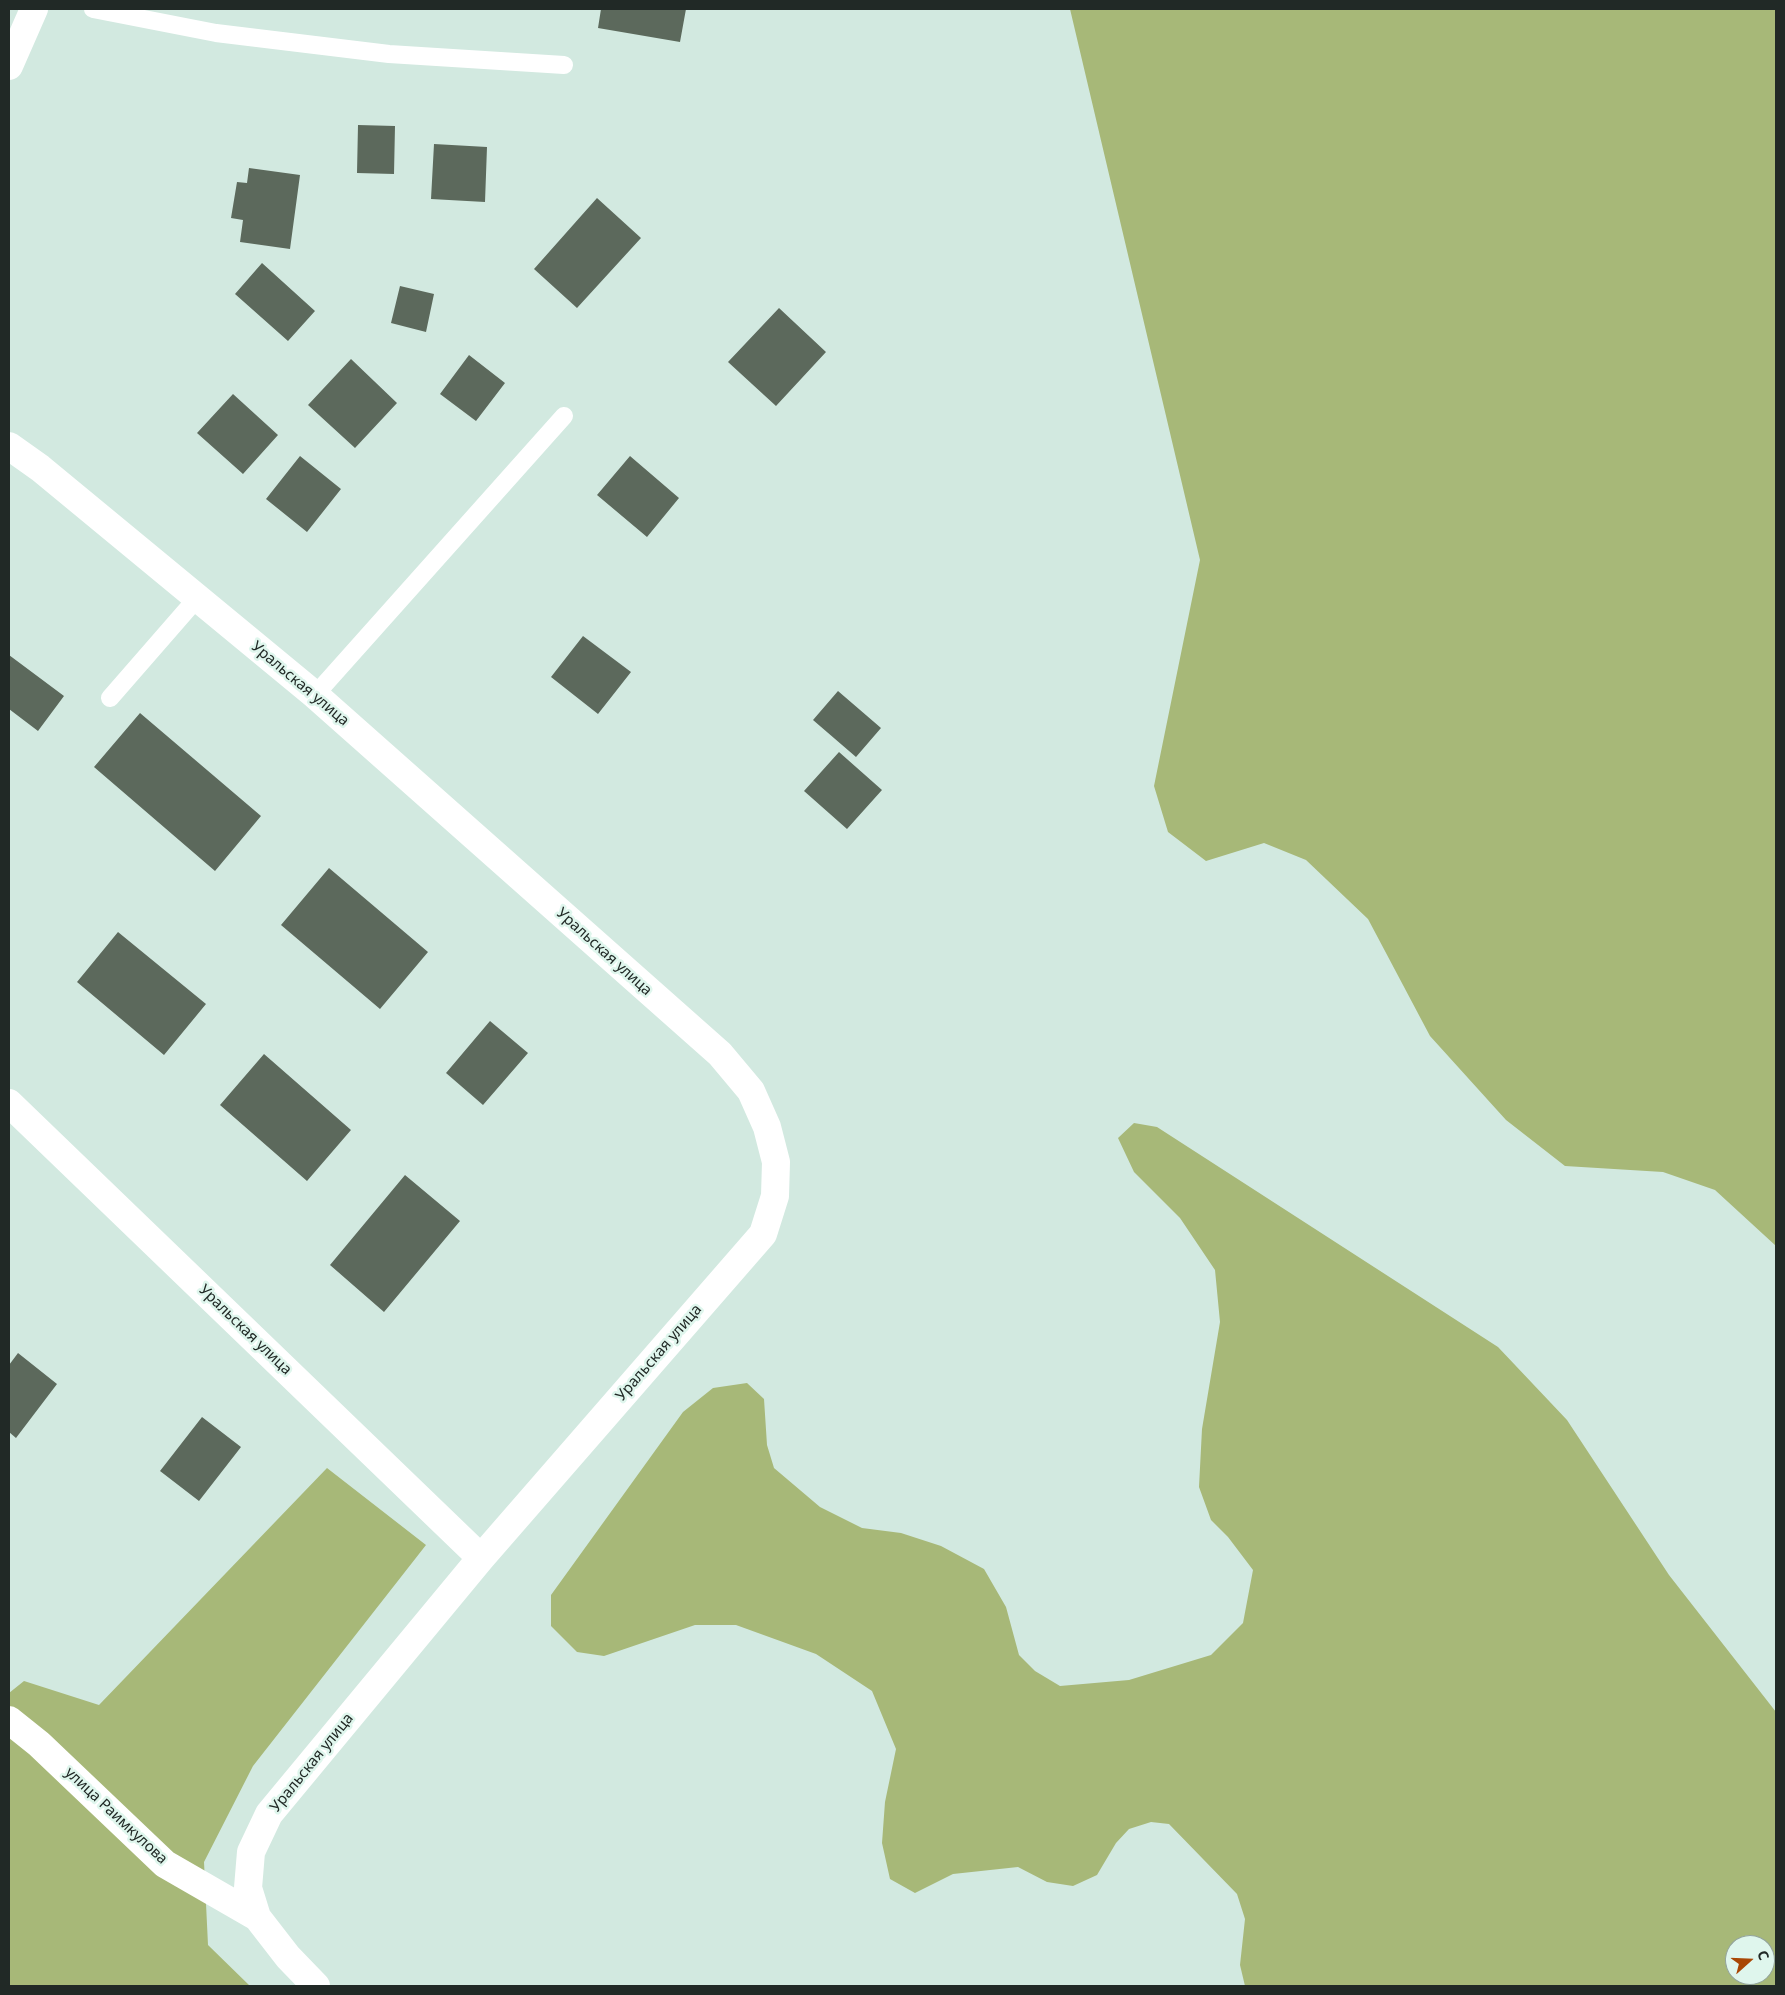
<!DOCTYPE html>
<meta charset="utf-8">
<style>
body{margin:0}
#map{position:relative;width:1785px;height:1995px;overflow:hidden;background:#d2e9e0;font-family:"Noto Sans",sans-serif}
canvas{display:block}
.frame{position:absolute;inset:0;border:10px solid #212926;pointer-events:none}
.north{position:absolute;left:1725px;top:1935px;width:50px;height:50px;box-sizing:border-box;background:#dff6ed;border:1px solid #93a49d;border-radius:50%;rotate:70deg;font-size:14px;font-weight:700;line-height:20px;text-align:center;color:#212926}
.north::after{content:'';display:block;margin:auto;width:18px;height:22px;background:#a94705;clip-path:polygon(50% 0,100% 100%,50% 72%,0 100%)}
</style>
<div id="map">
<canvas width="1785" height="1995"></canvas>
<div class="frame"></div>
<div class="north">С</div>
</div>
<script>
const context = document.querySelector('canvas').getContext('2d');
context.lineJoin = 'round';
function paint(path, color) {
  context.fillStyle = color;
  context.fill(path, 'evenodd');
}
function shape(rows) {
  const path = new Path2D();
  for (const r of rows) {
    path.moveTo(r[0], r[1]);
    for (let i = 2; i < r.length; i += 2) path.lineTo(r[i], r[i + 1]);
  }
  return path;
}
function strokePath(path, color, width, dash) {
  context.strokeStyle = color;
  context.lineWidth = width;
  context.lineCap = dash ? 'butt' : 'round';
  context.setLineDash(dash || []);
  context.stroke(path);
}
function drawText(font, color, halo, rows, align = 'center') {
  context.font = font + ' "Noto Sans",sans-serif';
  context.lineWidth = 5;
  context.setLineDash([]);
  context.textBaseline = 'middle';
  context.strokeStyle = halo;
  context.fillStyle = color;
  for (const [text, x, y, turn = 0] of rows) {
    context.save();
    context.translate(x, y);
    context.rotate((+turn || 0) * Math.PI / 180);
    context.textAlign = isNaN(turn) ? turn : align;
    if (halo) context.strokeText(text, 0, 0);
    context.fillText(text, 0, 0);
    context.restore();
  }
}
paint(shape([
 [1070,9,1776,9,1776,1246,1715,1190,1663,1172,1565,1166,1506,1120,1430,1036,1368,919,1306,860,1264,843,1206,861,1168,832,1154,786,1200,560],
 [1134,1123,1157,1127,1498,1347,1567,1420,1669,1575,1776,1712,1776,1986,1245,1986,1240,1965,1245,1919,1237,1894,1169,1824,1151,1822,1129,1829,1116,1843,1097,1875,1073,1886,1047,1882,1018,1867,953,1874,915,1893,890,1879,882,1843,885,1802,896,1749,872,1691,816,1654,736,1625,695,1625,604,1656,577,1652,551,1626,551,1595,683,1412,713,1388,747,1383,764,1399,767,1445,774,1468,820,1507,862,1528,901,1533,941,1546,984,1569,1006,1607,1019,1655,1035,1671,1060,1686,1129,1680,1211,1655,1243,1623,1253,1570,1228,1537,1211,1520,1199,1487,1202,1429,1220,1322,1215,1270,1180,1218,1134,1172,1118,1138],
 [1735,1945,1765,1945,1765,1975,1735,1975],
 [327,1468,426,1545,253,1766,204,1862,208,1945,250,1986,9,1986,9,1693,24,1681,99,1705]
]), '#a7b878');
paint(shape([
 [601,9,686,9,680,42,598,28],
 [358,125,395,126,394,174,357,173],
 [434,144,487,147,485,202,431,199],
 [249,168,300,175,290,249,240,242,243,220,231,218,237,182,247,183],
 [597,198,641,238,577,308,534,269],
 [262,263,315,311,288,341,235,294],
 [400,286,434,294,426,332,391,323],
 [779,308,826,352,776,406,728,362],
 [469,355,505,383,476,421,440,394],
 [351,359,397,403,355,448,308,405],
 [233,394,278,435,243,474,197,433],
 [300,456,341,489,307,532,266,499],
 [630,456,679,498,647,537,597,495],
 [583,636,631,672,598,714,551,677],
 [9,655,64,696,38,731,9,709],
 [838,691,881,728,856,757,813,720],
 [140,713,261,816,215,871,94,767],
 [839,752,882,790,847,829,804,791],
 [329,868,428,952,380,1009,281,925],
 [118,932,206,1004,164,1055,77,982],
 [490,1021,528,1053,483,1105,446,1073],
 [264,1054,351,1130,307,1181,220,1105],
 [405,1175,460,1221,384,1312,330,1265],
 [18,1353,57,1384,16,1438,9,1432,9,1365],
 [202,1417,241,1447,199,1501,160,1471]
]), '#5c695c');
strokePath(shape([
 [93,9,216,33,389,54,564,65],
 [315,695,564,416],
 [110,698,198,597]
]), '#fff', 18);
strokePath(shape([
 [9,66,34,9],
 [9,446,40,468,315,695,720,1054,751,1091,767,1127,776,1162,775,1196,763,1234,481,1558,269,1814,251,1852,248,1888,257,1917,288,1957,316,1986],
 [9,1103,481,1558],
 [9,1720,39,1744,165,1864,257,1917]
]), '#fff', 28);
drawText('15px', '#212926', '#dff6ed', [
 ["Уральская улица",300,684,40],
 ["Уральская улица",604,952,42],
 ["Уральская улица",245,1330,44],
 ["Уральская улица",659,1353,-49],
 ["Уральская улица",312,1763,-51],
 ["улица Раимкулова",116,1816,43]
]);
</script>
